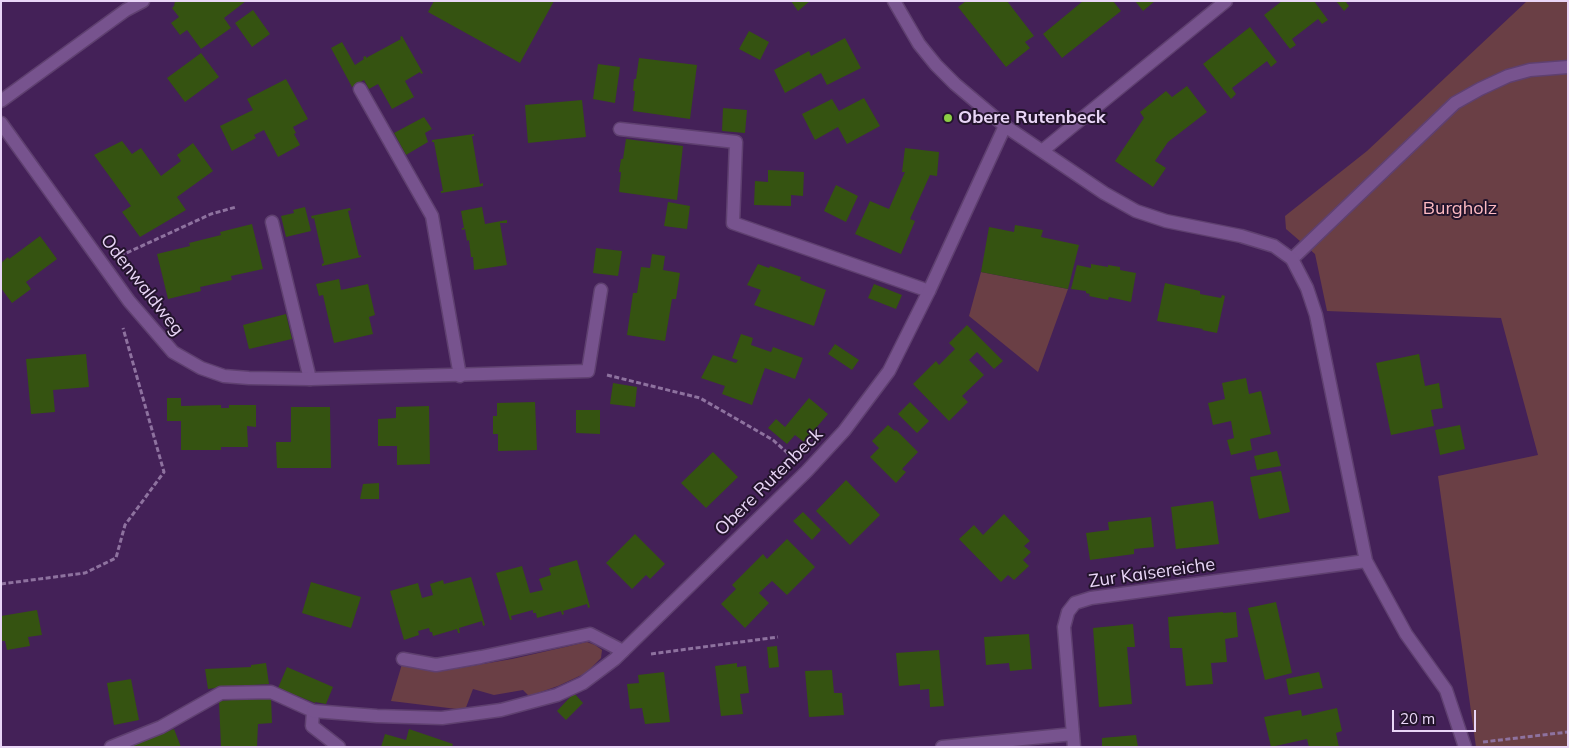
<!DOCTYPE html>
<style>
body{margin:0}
#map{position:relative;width:1569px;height:748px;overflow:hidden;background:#442158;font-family:Mulish,sans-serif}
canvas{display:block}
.frame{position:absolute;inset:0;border:2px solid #e9d6f7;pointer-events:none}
.scale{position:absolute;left:1392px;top:710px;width:84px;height:22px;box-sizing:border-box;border:2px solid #e9d6f7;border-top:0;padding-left:6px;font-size:15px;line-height:18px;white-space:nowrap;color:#e9d6f7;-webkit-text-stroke:4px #23142c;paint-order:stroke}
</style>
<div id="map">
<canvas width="1569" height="748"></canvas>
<div class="frame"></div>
<div class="scale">20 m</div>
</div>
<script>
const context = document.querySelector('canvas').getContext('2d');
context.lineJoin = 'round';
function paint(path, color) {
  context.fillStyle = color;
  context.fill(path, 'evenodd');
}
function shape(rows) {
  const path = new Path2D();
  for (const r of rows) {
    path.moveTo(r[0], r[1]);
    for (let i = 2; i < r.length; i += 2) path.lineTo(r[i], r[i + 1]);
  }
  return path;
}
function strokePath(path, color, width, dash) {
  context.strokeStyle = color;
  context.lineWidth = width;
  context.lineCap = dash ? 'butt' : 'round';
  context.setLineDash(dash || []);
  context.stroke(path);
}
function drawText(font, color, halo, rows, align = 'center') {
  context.font = font + ' Mulish,sans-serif';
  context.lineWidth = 4;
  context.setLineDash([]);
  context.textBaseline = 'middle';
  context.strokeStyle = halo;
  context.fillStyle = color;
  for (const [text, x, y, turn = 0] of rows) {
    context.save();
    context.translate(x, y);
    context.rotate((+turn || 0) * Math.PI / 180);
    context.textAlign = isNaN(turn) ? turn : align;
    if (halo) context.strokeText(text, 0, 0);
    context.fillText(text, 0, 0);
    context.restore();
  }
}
paint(shape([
 [1527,1,1568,1,1568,747,1476,747,1438,476,1538,455,1501,318,1327,311,1315,254,1286,229,1285,216,1367,151],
 [981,272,1068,289,1038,372,969,316],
 [587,642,595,645,602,650,601,658,586,673,558,686,529,696,523,690,494,695,473,689,465,710,391,701,402,664,442,671,512,659]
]), '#6a3f45');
paint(shape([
 [175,1,246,1,224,18,231,28,201,49,187,30,180,35,171,23,179,17,172,8,174,6],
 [434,1,554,1,520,63,428,12],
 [791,1,810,1,798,11],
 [966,1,1007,1,1034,36,1025,42,1030,48,1006,67,958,7],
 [1083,1,1113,1,1121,11,1062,58,1043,34],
 [1135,1,1155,1,1143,11],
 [1282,1,1314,1,1328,20,1322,24,1318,19,1292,39,1296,45,1290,49,1264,15],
 [1336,1,1345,1,1349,6,1344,11],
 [253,10,270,34,252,47,235,23],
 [1250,27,1277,62,1271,67,1267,61,1232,88,1236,94,1231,99,1203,64],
 [749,31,769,42,760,60,739,49],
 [402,36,423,73,421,74,420,72,405,81,414,97,392,109,378,84,369,89,364,80,352,87,331,48,342,42,355,65,364,59,363,57,366,56,366,58,401,39,400,37],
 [845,38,861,68,827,85,821,73,785,93,774,70,809,51,811,56],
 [201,53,219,77,185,102,167,78],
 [639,58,697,65,690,119,633,111,635,91,633,91,634,79,636,79],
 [598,64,620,67,615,103,593,99],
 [286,79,308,119,293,127,296,133,294,134,300,145,278,157,264,130,254,135,256,138,232,151,220,126,253,110,247,99],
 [1187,86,1207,112,1168,142,1155,161,1166,168,1153,187,1115,161,1144,118,1140,112,1166,91,1172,97],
 [864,98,880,126,847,144,838,127,815,140,802,114,832,99,839,111],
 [582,100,586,137,528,143,525,105],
 [723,108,747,110,745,133,722,131],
 [424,117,432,129,425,133,428,142,406,155,394,133],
 [474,134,474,136,472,136,480,184,483,183,483,186,441,193,441,191,443,191,434,142,432,142,432,140],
 [626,139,683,146,677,200,619,192,621,172,619,172,621,159,623,159],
 [122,141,132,154,141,148,161,176,181,161,177,155,193,143,213,171,177,197,186,210,140,237,122,212,131,206,94,155],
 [905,148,939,152,937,176,930,175,910,219,915,221,901,254,855,234,870,201,889,209,905,172,902,172],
 [768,170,804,172,803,196,791,195,791,206,754,205,755,181,768,182],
 [836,185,858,196,846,222,824,211],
 [668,202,690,206,687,229,664,226],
 [305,207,311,231,286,237,281,216,294,213,293,210],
 [482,207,485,224,507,220,507,223,500,223,507,265,474,270,473,257,471,257,469,240,467,241,465,229,462,230,462,228,464,228,461,211],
 [350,208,351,210,348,211,359,256,361,255,361,257,322,266,322,264,324,263,314,218,312,219,311,216],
 [252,224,263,269,231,276,232,280,200,287,201,291,168,299,157,254,190,246,189,243,221,235,220,232],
 [1015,225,1043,230,1041,237,1079,245,1068,289,981,272,989,227,1014,232],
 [40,236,57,259,26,282,31,289,12,303,1,288,1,263,8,257,9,259],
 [596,248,622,251,618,276,593,273],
 [652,254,665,256,663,270,680,273,676,299,672,299,665,341,627,335,633,293,637,293,641,267,650,268],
 [758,264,769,268,770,266,801,277,800,280,826,290,814,326,754,305,761,290,747,285],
 [1091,264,1108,267,1108,265,1120,267,1120,270,1136,273,1131,302,1109,297,1108,300,1089,296,1090,294,1086,293,1086,291,1071,289,1077,265,1091,268],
 [339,279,341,290,368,284,375,315,369,317,373,334,334,343,323,295,319,296,316,284],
 [1165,283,1200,291,1200,294,1221,298,1222,295,1225,296,1217,333,1202,330,1203,329,1157,321],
 [874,284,902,295,896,309,868,298],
 [286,314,292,339,249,349,243,325],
 [967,325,1003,361,994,369,977,352,969,360,984,375,962,396,968,402,949,421,913,384,936,361,939,365,955,349,949,343],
 [741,334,753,338,751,345,771,352,773,347,803,358,795,379,765,368,752,405,722,394,725,386,701,378,713,355,736,363,738,360,732,358],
 [835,344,859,360,852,370,828,354],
 [86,354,89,387,53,390,55,412,31,414,26,359],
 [1419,354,1425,386,1439,383,1443,408,1431,410,1434,426,1391,435,1376,363],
 [1246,378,1249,394,1261,391,1271,434,1250,439,1252,450,1231,455,1227,440,1234,438,1231,421,1213,425,1208,403,1225,399,1222,383],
 [613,383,637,387,635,407,610,404],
 [167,398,181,398,181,406,221,405,221,408,229,408,229,405,256,405,256,427,247,426,248,447,221,447,221,450,181,450,181,421,167,421],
 [809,398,828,414,804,442,795,435,787,444,768,428,776,419,785,427],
 [535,402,537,450,498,451,498,434,493,434,493,416,497,416,497,403],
 [910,402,929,421,917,433,898,414],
 [429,406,430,464,397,465,397,446,378,446,378,419,396,418,396,407],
 [291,407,330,407,331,468,277,468,276,442,291,442],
 [576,410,600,410,600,434,576,433],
 [888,425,895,431,896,430,918,452,902,469,906,472,896,483,870,457,879,448,872,441],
 [1460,425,1465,449,1440,455,1435,430],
 [1277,451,1281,466,1257,470,1254,456],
 [713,452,738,477,706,508,681,483],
 [1281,471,1290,512,1259,519,1250,477],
 [846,480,880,515,850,545,816,511],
 [379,483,379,499,360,499,363,484],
 [1213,501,1219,544,1176,549,1171,507],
 [803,512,821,530,812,540,793,521],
 [1004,514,1030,541,1024,546,1031,552,1023,560,1029,566,1014,580,1008,575,1001,582,959,539,974,525,983,535],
 [1151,517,1154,547,1134,549,1134,554,1090,560,1086,533,1109,530,1108,522],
 [635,534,665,564,650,579,646,575,632,589,606,563],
 [787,539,815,567,787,595,772,581,759,593,769,603,745,628,721,604,736,589,732,585,763,554,767,559],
 [577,560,590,607,588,608,587,604,563,611,564,614,562,615,561,611,537,618,536,613,533,613,533,610,511,616,512,620,510,620,496,573,522,566,530,593,543,590,539,579,551,575,549,568],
 [471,577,485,625,483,626,482,621,459,628,460,633,458,633,457,629,433,636,432,632,430,632,429,628,418,631,419,635,404,640,390,591,418,583,422,598,433,595,430,584,443,580,444,584],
 [311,582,361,597,351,628,302,613],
 [1276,602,1292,673,1265,680,1248,608],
 [37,610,42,635,28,637,30,646,7,650,5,641,1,641,1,616],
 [1223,612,1223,613,1236,612,1238,637,1225,639,1227,662,1211,663,1213,684,1186,686,1182,648,1170,648,1168,617],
 [1133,624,1135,647,1127,647,1132,704,1099,707,1093,628],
 [1029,634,1032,669,1010,671,1009,663,986,665,984,637],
 [777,646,779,667,769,668,767,647],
 [939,650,944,706,930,707,929,689,920,690,920,684,899,686,896,653],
 [266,663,269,684,223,687,208,689,205,669,251,667,251,665],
 [737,663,737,667,746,666,749,693,740,694,743,714,721,716,715,666],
 [287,667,333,687,326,704,315,702,315,703,278,688],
 [832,670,834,693,842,693,844,715,809,717,805,671],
 [664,672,670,722,645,724,642,708,630,709,627,684,639,683,638,675],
 [1319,672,1323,688,1289,695,1286,679],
 [131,679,139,720,114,725,107,683],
 [574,693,583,703,566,720,557,711],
 [271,697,272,723,258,724,257,747,221,747,219,701],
 [1337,708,1342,731,1336,733,1339,747,1309,747,1307,739,1271,747,1264,717,1301,710,1302,716],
 [174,729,181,747,128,747,133,744],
 [409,729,453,744,452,747,381,747,385,734,406,740],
 [1136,735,1138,747,1102,747,1102,738]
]), '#355311');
const service = shape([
 [360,89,432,216,460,376],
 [1,101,126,10,143,1],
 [620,129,736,142,733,223,929,291],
 [272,222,310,379],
 [1292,259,1455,103,1480,89,1508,76,1530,70,1568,67],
 [403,659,436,665,481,657,590,634,623,651],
 [111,747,161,727,221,693,271,692,313,711,312,726,339,747]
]);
const minor = shape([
 [894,1,919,44,936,65,955,84,1005,126,1104,193,1136,211,1166,221,1241,236,1274,246,1292,259,1307,288,1316,315,1366,561,1406,634,1446,690,1465,747],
 [1,123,129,301,173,352,201,368,224,376,249,378,310,379,588,371,601,290],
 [1042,151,1226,1],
 [313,711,377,716,442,718,501,710,557,695,583,683,615,659,807,471,844,431,889,371,929,291,1005,126],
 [942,747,1073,734],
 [1074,747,1064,627,1068,612,1075,603,1091,598,1366,561]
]);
strokePath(service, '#5f4070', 15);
strokePath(minor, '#5f4070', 15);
strokePath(shape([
 [120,256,211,214,236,207],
 [607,375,700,398,773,440,792,457],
 [1,584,85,573,116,558,125,525,164,472,123,328],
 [651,654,778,637],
 [1483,742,1568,732]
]), '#8e729f', 3, [5, 2.5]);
strokePath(service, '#77538e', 12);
strokePath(minor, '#77538e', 12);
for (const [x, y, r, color] of [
 [948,118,5,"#8cce45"]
]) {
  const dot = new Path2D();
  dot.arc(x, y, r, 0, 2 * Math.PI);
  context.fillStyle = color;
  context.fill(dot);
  strokePath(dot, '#23142c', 2);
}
drawText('bold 18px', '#e9d6f7', '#23142c', [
 ["Obere Rutenbeck",958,118]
], 'left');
drawText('18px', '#fdbac2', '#23142c', [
 ["Burgholz",1460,209]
]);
drawText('18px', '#e9d6f7', '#23142c', [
 ["Odenwaldweg",142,285,52],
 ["Obere Rutenbeck",769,482,-45],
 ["Zur Kaisereiche",1152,573,-8]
]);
</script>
